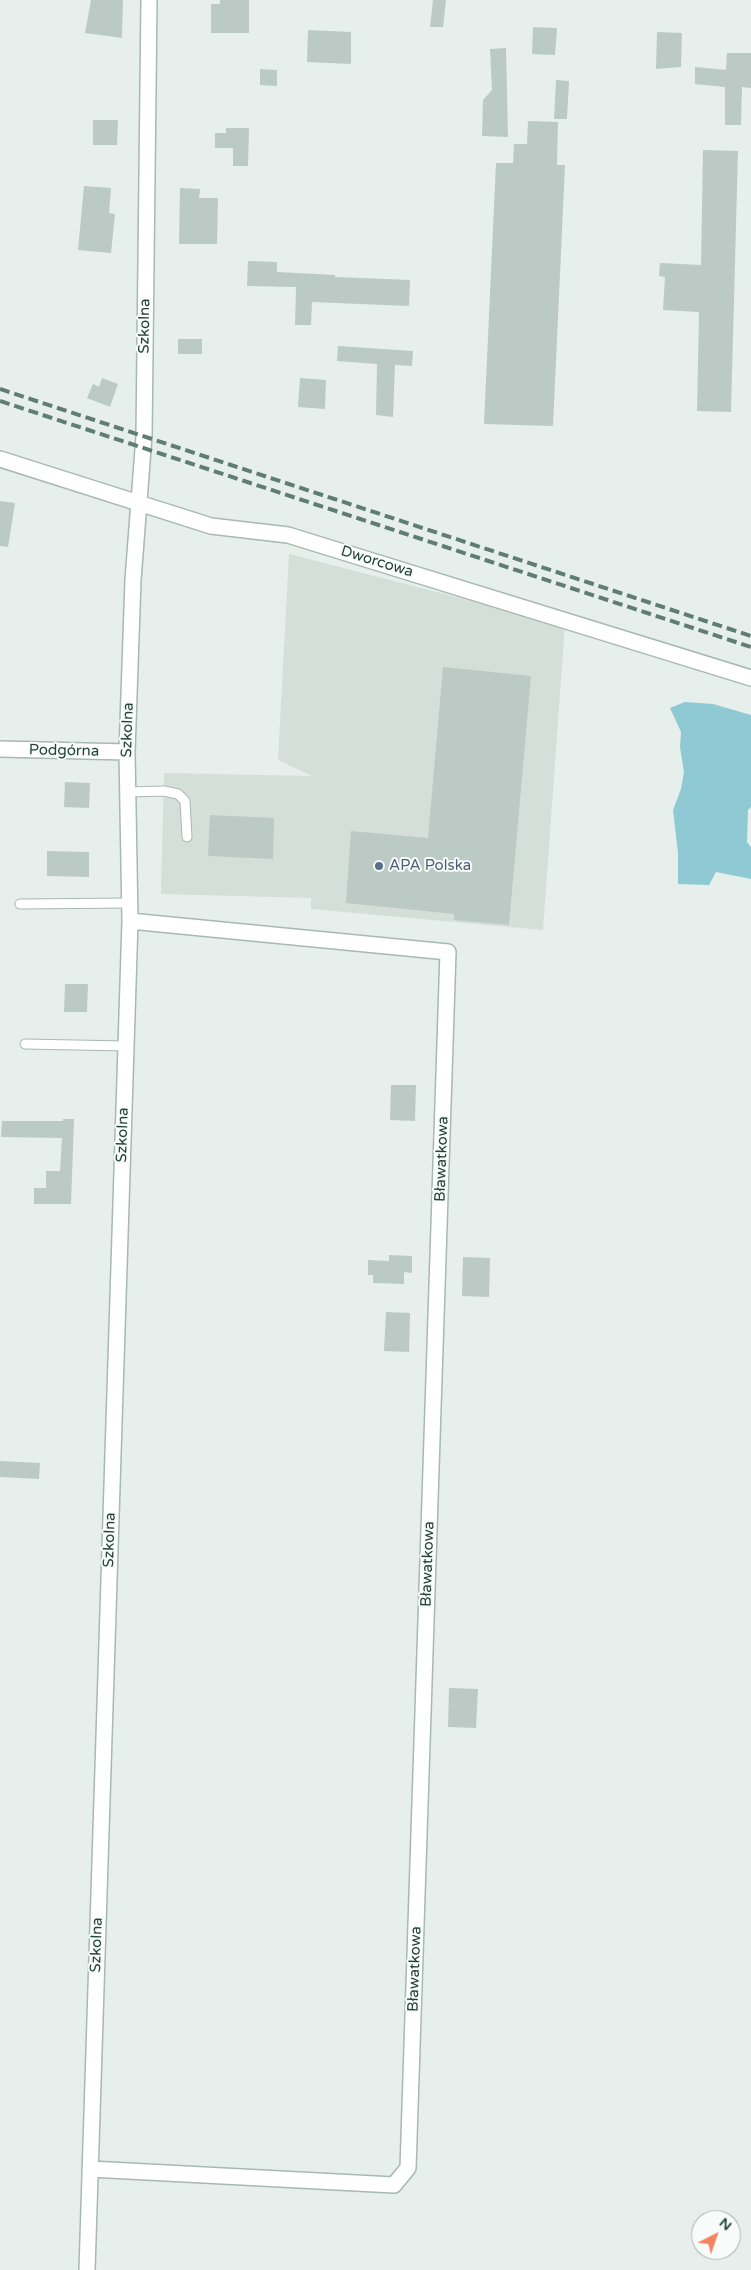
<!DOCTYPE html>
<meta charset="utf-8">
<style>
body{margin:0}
#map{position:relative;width:751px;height:2270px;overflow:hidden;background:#e6efeb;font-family:"Varela Round",sans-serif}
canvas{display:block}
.north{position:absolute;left:691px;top:2210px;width:50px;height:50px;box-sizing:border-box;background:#f7fbf9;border:1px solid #a3b1ad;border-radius:50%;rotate:41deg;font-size:14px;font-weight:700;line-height:20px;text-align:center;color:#24423a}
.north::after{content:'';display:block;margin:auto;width:18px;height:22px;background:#f4845f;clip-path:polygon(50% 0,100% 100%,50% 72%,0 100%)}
</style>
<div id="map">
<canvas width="751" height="2270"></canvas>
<div class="north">N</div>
</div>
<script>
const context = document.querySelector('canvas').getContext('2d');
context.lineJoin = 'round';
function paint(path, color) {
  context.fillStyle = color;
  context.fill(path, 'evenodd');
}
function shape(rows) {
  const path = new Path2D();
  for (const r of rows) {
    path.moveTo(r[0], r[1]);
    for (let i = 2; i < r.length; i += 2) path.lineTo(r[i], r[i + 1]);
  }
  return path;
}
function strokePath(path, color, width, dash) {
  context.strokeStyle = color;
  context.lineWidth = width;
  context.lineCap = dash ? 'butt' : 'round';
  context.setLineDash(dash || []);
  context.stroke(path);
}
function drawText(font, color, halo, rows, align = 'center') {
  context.font = font + ' "Varela Round",sans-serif';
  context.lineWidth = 4;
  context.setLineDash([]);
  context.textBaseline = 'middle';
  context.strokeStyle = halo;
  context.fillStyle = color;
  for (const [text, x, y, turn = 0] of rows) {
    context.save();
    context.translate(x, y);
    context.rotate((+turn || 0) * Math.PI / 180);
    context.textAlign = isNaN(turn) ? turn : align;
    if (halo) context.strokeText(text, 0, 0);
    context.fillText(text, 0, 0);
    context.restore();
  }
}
paint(shape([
 [289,554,565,625,543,930,311,909,311,898,161,894,164,773,312,776,278,760]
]), '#d4dfda');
paint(shape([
 [685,702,713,704,751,715,751,807,748,810,747,842,751,847,751,879,716,872,709,885,678,884,678,853,673,810,681,789,684,772,680,747,681,732,670,708]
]), '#8ec9d4');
paint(shape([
 [91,0,123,0,122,38,85,33],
 [220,0,249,0,249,33,211,33,211,4,220,4],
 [433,0,446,0,443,27,430,27],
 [533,27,557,28,555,55,532,54],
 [308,30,351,32,351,64,307,62],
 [657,32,682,33,681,67,656,69],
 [506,48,508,137,482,136,483,100,492,90,490,49],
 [727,53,751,53,751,88,742,87,741,125,725,125,725,87,695,84,695,67,726,70],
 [260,69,277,70,277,86,260,85],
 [556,80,569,81,567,119,554,119],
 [93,120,118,120,117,145,93,145],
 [528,121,558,122,557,165,565,165,553,426,484,424,496,163,513,163,514,144,527,144],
 [226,128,249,128,248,166,233,166,233,148,215,148,215,133,226,133],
 [703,150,738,151,731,412,697,411,699,312,663,310,665,277,659,276,660,263,701,265],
 [84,186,111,188,109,213,115,214,111,253,78,250],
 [180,188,200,189,199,198,218,198,217,244,179,244],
 [248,261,277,262,277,272,335,275,335,277,410,280,409,306,312,302,311,325,295,325,296,287,247,286],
 [178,339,202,339,202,354,178,354],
 [338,346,413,351,412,366,395,365,393,417,376,415,377,364,337,361],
 [102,378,118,384,110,407,87,398,93,384,99,387],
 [300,378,326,380,325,409,298,407],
 [0,501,15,503,8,547,0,546],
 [443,667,531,676,509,925,454,920,454,914,346,903,351,831,428,838],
 [65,782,90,783,89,808,64,807],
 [210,815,274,818,273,859,208,856],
 [47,851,89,852,89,877,47,876],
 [65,984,88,984,87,1012,64,1012],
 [391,1085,416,1085,415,1121,390,1120],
 [63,1119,74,1119,71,1204,34,1204,34,1188,46,1188,46,1171,60,1171,62,1138,1,1137,2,1121,63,1121],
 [389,1255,412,1256,412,1273,404,1272,404,1284,373,1283,373,1275,368,1275,368,1260,389,1261],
 [463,1257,490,1258,489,1297,462,1296],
 [386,1312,410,1313,409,1352,384,1351],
 [0,1461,40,1463,39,1479,0,1477],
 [449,1688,478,1689,476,1728,448,1727]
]), '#bbcac4');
const lane = shape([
 [127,792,164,791,178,794,185,801,187,837],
 [20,904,130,903],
 [25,1044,126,1046]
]);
const street = shape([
 [0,459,211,526,288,535,751,678],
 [0,749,127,752],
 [90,2169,394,2185,408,2168,448,952,130,921],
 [87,2270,130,921,127,752,133,580,144,436,149,0]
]);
strokePath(lane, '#a8b8b2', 11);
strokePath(street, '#a8b8b2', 18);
strokePath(lane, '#fff', 9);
strokePath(street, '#fff', 15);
strokePath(shape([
 [0,389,751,636],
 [0,401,751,647]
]), '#5f7d75', 4, [10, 5]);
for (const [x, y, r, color] of [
 [379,866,5,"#5c6f8a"]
]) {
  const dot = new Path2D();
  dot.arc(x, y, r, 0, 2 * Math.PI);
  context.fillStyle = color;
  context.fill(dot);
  strokePath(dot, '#f7fbf9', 2);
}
drawText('15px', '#24423a', '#f7fbf9', [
 ["Szkolna",145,326,-89],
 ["Dworcowa",377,562,17],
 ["Szkolna",128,730,-88],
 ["Podgórna",64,751,1],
 ["Szkolna",123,1135,-88],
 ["Bławatkowa",442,1159,-88],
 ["Szkolna",110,1540,-88],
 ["Bławatkowa",428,1564,-88],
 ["Szkolna",97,1945,-88],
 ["Bławatkowa",415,1969,-88]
]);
drawText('15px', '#4e5e75', '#f7fbf9', [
 ["APA Polska",389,866]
], 'left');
</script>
